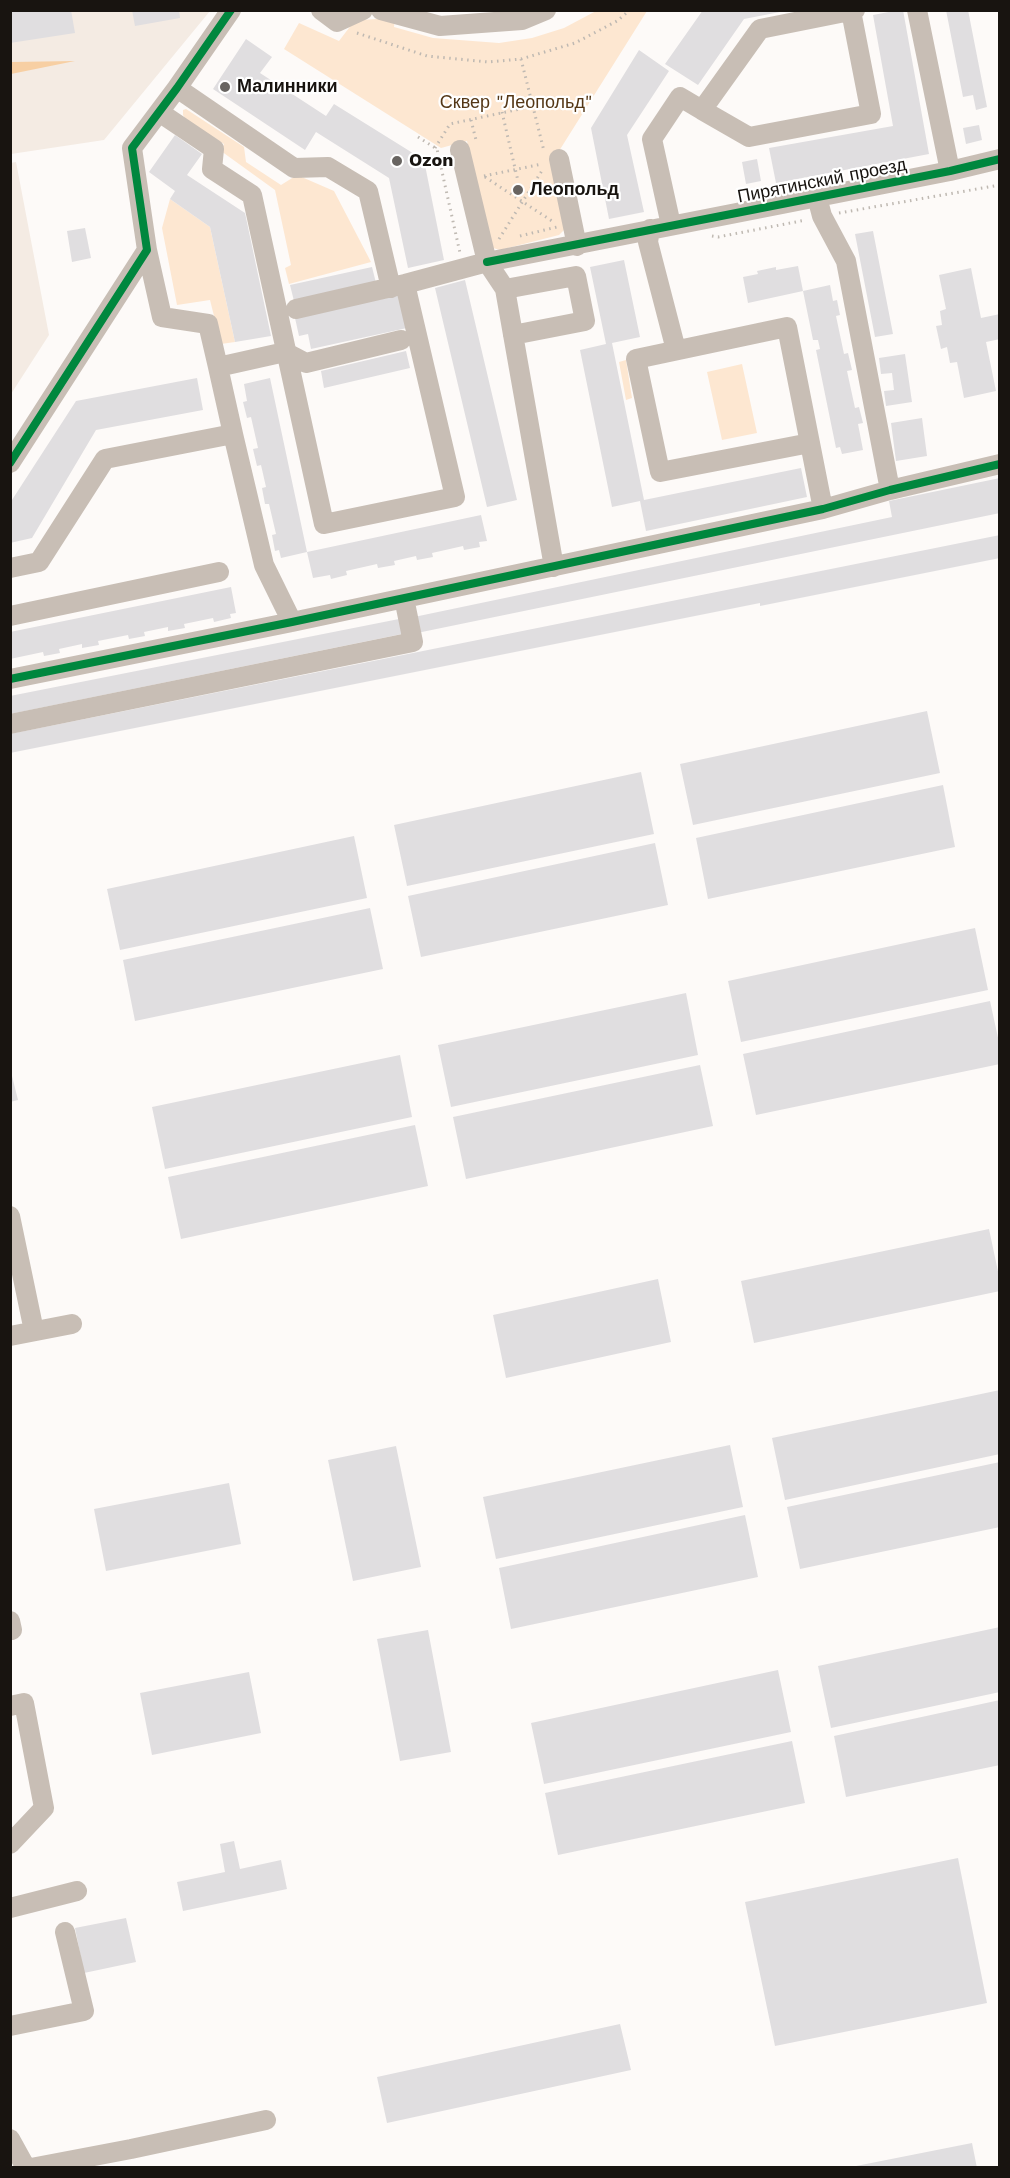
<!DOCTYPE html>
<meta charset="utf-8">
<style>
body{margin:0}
#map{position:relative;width:1010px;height:2178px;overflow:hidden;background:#fdfaf8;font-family:"Work Sans",sans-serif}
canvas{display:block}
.frame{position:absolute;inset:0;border:12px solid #181410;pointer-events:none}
</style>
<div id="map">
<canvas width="1010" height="2178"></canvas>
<div class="frame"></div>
</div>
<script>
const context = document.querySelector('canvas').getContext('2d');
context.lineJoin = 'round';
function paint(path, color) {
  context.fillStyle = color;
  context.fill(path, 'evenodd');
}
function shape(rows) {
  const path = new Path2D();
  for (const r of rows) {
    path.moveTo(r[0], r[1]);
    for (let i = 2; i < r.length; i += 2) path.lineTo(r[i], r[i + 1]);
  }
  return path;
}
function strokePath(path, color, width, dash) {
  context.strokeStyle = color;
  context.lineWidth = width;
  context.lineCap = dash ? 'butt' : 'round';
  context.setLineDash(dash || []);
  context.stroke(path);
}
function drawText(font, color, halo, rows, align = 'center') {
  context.font = font + ' "Work Sans",sans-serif';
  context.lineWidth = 4.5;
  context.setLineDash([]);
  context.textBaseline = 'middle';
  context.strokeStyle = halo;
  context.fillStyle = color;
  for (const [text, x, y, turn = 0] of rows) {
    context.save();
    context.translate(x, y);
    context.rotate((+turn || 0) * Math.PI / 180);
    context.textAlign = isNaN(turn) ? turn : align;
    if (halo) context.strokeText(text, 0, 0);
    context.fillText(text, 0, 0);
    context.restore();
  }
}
paint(shape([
 [11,11,210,11,104,140,11,154],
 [16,162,49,335,11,394,10,163]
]), '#f4ebe3');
paint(shape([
 [596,11,647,11,554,159,565,229,559,235,500,250,493,248,488,241,467,141,441,148,284,49,299,23,339,41,352,24,362,20,391,18,395,19,394,27,433,38,499,43,532,38,564,28],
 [186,109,244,147,246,162,281,185,297,175,334,191,371,262,289,284,285,268,291,265,275,190,221,151,224,144,186,120,183,115,183,110],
 [170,199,210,227,235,342,221,344,210,300,177,305,162,228],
 [626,360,632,398,626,400,619,362],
 [742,364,757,433,722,440,707,372]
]), '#fde7d1');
paint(shape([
 [75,61,11,74,11,62]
]), '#f7cfa3');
paint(shape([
 [10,10,71,10,75,33,10,43],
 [132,10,179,10,180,18,135,26],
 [703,10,780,10,780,12,744,19,698,85,665,64],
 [899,10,903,10,929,154,776,183,769,148,893,126,873,15],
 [946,10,968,10,987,107,976,110,973,95,963,97],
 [246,39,272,57,260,73,326,116,334,104,424,160,444,260,408,268,389,178,316,132,305,150,213,89],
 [639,50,669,71,627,135,644,212,609,219,591,128],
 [979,125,982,140,966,144,963,128],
 [175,135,202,154,187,175,245,213,271,336,235,342,210,227,170,199,175,191,149,172],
 [757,159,761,181,746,184,742,162],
 [85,228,91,258,72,262,67,231],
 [873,231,893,334,875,337,855,234],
 [624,260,640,337,612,343,644,500,801,468,807,497,646,531,640,501,612,507,580,350,606,344,590,267],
 [798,266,803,291,748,303,743,277,758,274,757,271,776,267,776,270],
 [372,267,376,283,294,301,290,285],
 [971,268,981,318,1000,314,1000,339,986,342,996,391,964,398,957,362,950,363,947,347,941,349,936,326,942,325,940,311,946,309,939,275],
 [465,280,517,500,487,507,435,288],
 [830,285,833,301,837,300,840,315,836,316,844,354,848,353,852,370,847,371,855,408,859,407,863,423,858,424,863,450,842,454,840,447,836,448,816,350,820,349,818,340,813,340,803,291],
 [400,295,407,328,311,349,308,334,299,336,295,318],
 [406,351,410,368,324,388,321,371],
 [905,354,912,402,886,406,884,391,894,390,892,373,881,374,879,358],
 [197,378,203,410,96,430,32,538,10,543,10,503,76,401],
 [270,378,307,552,281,558,279,550,275,551,272,535,276,534,269,504,265,504,262,488,266,487,261,465,257,466,253,449,258,448,251,417,247,418,243,402,247,401,244,384],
 [922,418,927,456,896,461,891,423],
 [1000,478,1000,513,417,633,414,617,892,517,889,501],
 [481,515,487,541,479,542,480,547,464,550,463,546,432,553,433,557,417,560,416,556,394,561,395,565,378,568,377,564,346,571,347,575,331,579,330,575,313,578,307,552],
 [1000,535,1000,558,760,606,760,603,10,753,10,734],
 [231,587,236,613,230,614,231,618,214,622,213,618,184,624,185,628,168,631,168,627,144,632,145,636,129,639,128,635,98,641,99,645,82,648,82,644,59,649,60,653,44,656,43,652,10,659,10,632],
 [399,619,402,634,10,714,10,696],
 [927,711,940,773,693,825,680,764],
 [641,772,654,834,407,886,394,825],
 [943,785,955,847,708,899,696,838],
 [354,836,367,898,120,950,107,889],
 [655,843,668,905,421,957,408,896],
 [370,908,383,969,135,1021,123,960],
 [975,928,988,990,741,1042,728,981],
 [686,993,698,1055,451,1107,438,1045],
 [990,1001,1000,1047,1000,1064,756,1115,743,1054],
 [400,1055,412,1117,165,1169,152,1107],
 [700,1065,713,1126,466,1179,453,1117],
 [10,1068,18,1100,10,1102],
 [415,1125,428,1186,181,1239,168,1177],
 [989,1229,1000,1281,1000,1291,754,1343,741,1281],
 [658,1279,671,1342,506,1378,493,1315],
 [1000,1390,1000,1454,785,1500,772,1438],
 [730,1445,743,1507,496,1559,483,1497],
 [396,1446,421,1567,353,1581,328,1460],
 [1000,1462,1000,1527,800,1569,787,1507],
 [229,1483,241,1544,106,1571,94,1509],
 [745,1515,758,1577,511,1629,499,1568],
 [1000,1627,1000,1692,831,1728,818,1666],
 [428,1630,451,1752,400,1761,377,1639],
 [778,1670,791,1732,544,1784,531,1723],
 [249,1672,261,1733,152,1755,140,1693],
 [1000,1700,1000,1765,846,1797,834,1736],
 [792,1741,805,1803,558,1855,545,1793],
 [234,1841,240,1869,281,1860,287,1889,183,1911,177,1882,225,1872,220,1844],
 [958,1858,987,2003,775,2046,745,1902],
 [126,1918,136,1962,84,1973,75,1928],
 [620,2024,631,2070,387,2123,377,2077],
 [972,2143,977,2168,856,2168,856,2166]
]), '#e0dee0');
strokePath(shape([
 [357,33,427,56,488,62,521,59,575,43,617,21,630,10],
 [521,59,544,151],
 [502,112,518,181],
 [471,120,476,140],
 [418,137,437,149,460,253],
 [435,148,450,124,553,102,565,111],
 [484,176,542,164],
 [485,177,555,223],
 [839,213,1000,185],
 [520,236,557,227],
 [712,236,718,237,806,220],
 [499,239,543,169]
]), '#bfb9b2', 3, [1.5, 4.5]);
strokePath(shape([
 [321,10,337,22,363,10],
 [381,10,440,26,522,20,546,10],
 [917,10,950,171],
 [177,88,294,168,328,167,368,191,391,288],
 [702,110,749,137,871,114,851,11],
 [159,112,214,149,212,169,252,195,324,524,455,497,405,284],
 [460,150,487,262,505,289,554,567],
 [559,159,577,246],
 [817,197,822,216,846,261,890,490],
 [671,225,652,139,680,97,702,110,760,29,855,10],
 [650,229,648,242,676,350],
 [147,250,162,317,208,324,218,367,285,352,306,363,401,340],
 [505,289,576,276,585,321,513,335],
 [296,309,405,284,487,262,950,171,1000,159],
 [218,367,233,434],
 [810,443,660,472,636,359,787,327,823,509],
 [10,463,147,250,132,148,177,88,231,10],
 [10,568,39,562,105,459,233,434,264,565,292,622],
 [10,616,219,572],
 [10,679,292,622,823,509,890,490,1000,464],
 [10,724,413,642,404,598],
 [10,1216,34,1331],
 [10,1336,72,1324],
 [10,1621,12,1630,10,1630],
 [10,1706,24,1703,44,1808,10,1844],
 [10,1908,77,1891],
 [10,2026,84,2011,65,1932],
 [10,2139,26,2168],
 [31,2168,131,2149,266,2120]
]), '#c8beb5', 20);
strokePath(shape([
 [487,262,950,171,1000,159],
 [10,463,147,250,132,148,177,88,231,10],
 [10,679,292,622,823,509,890,490,1000,464]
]), '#00873e', 8);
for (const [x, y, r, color] of [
 [225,87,6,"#686461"],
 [397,161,6,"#686461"],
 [518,190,6,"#686461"]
]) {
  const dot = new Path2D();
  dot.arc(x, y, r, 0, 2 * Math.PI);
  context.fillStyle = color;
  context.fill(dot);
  strokePath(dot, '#fff', 2);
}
drawText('bold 18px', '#181410', '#fff', [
 ["Малинники",237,87],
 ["Ozon",409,161],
 ["Леопольд",530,190]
], 'left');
drawText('18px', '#543716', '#fff', [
 ["Сквер \"Леопольд\"",516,103]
]);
drawText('18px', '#181410', '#fff', [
 ["Пирятинский проезд",822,181,-11]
]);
</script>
